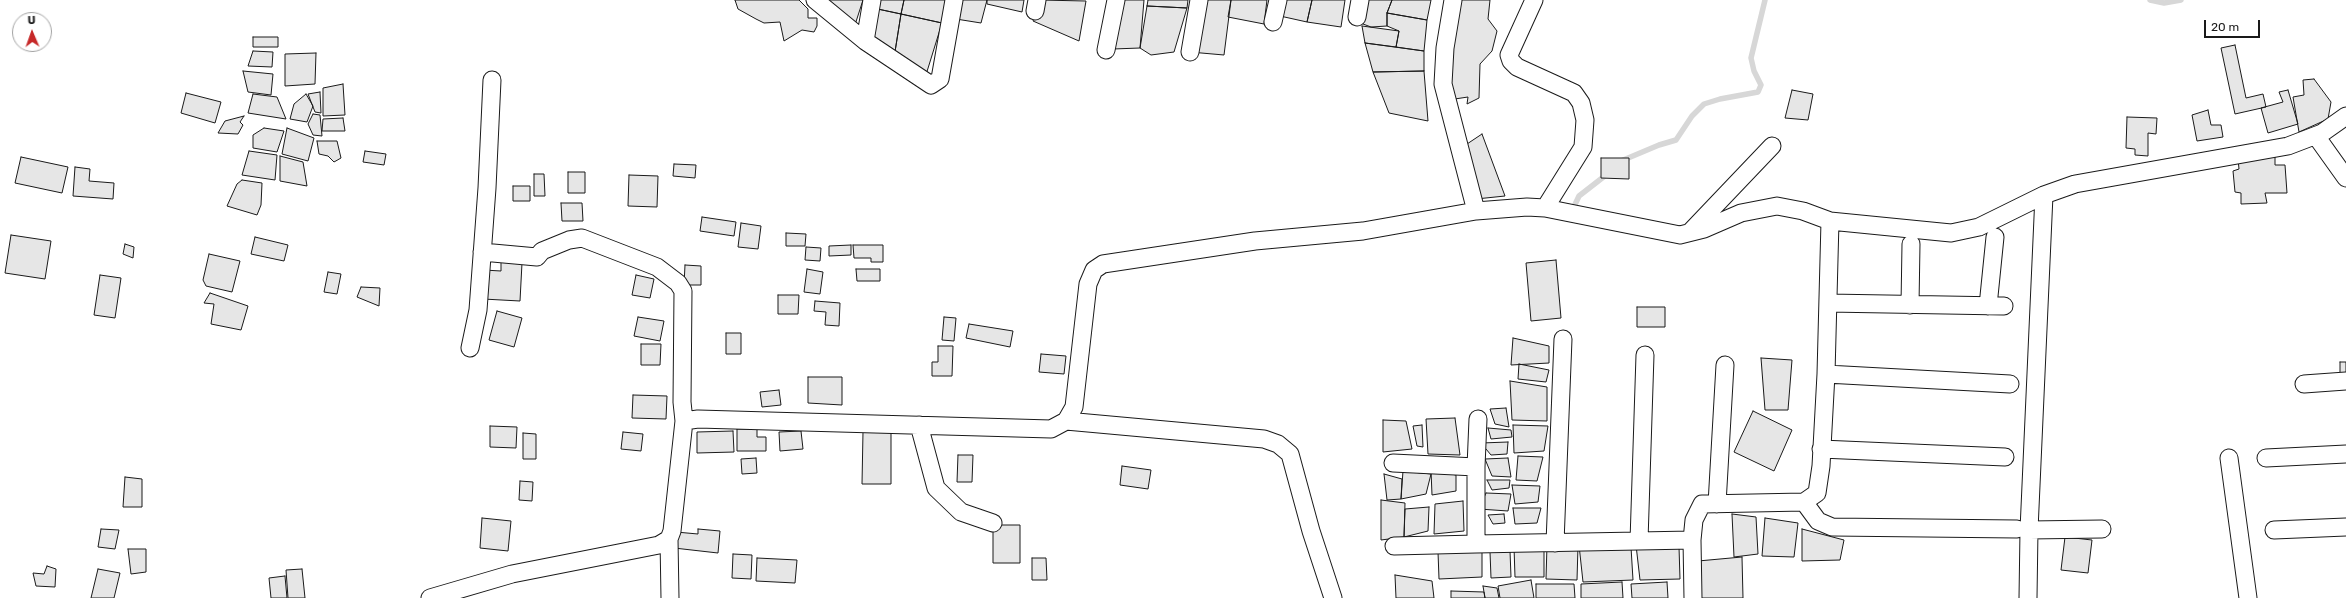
<!DOCTYPE html>
<style>
body{margin:0}
#map{position:relative;width:2346px;height:598px;overflow:hidden;background:#fff;font-family:Rubik,sans-serif}
canvas{display:block}
.north{position:absolute;left:12px;top:12px;width:40px;height:40px;box-sizing:border-box;background:#fff;border:1px solid #a3a3a3;border-radius:50%;rotate:358deg;font-size:11px;font-weight:700;line-height:16px;text-align:center;color:#1a1a1a}
.north::after{content:'';display:block;margin:auto;width:14px;height:18px;background:#c62828;clip-path:polygon(50% 0,100% 100%,50% 72%,0 100%)}
.scale{position:absolute;left:2204px;top:20px;width:56px;height:18px;box-sizing:border-box;border:2px solid #1a1a1a;border-top:0;padding-left:5px;font-size:12px;line-height:14px;white-space:nowrap;color:#1a1a1a;-webkit-text-stroke:3px #fff;paint-order:stroke}
</style>
<div id="map">
<canvas width="2346" height="598"></canvas>
<div class="north">U</div>
<div class="scale">20 m</div>
</div>
<script>
const context = document.querySelector('canvas').getContext('2d');
context.lineJoin = 'round';
function shape(rows) {
  const path = new Path2D();
  for (const r of rows) {
    path.moveTo(r[0], r[1]);
    for (let i = 2; i < r.length; i += 2) path.lineTo(r[i], r[i + 1]);
  }
  return path;
}
function strokePath(path, color, width, dash) {
  context.strokeStyle = color;
  context.lineWidth = width;
  context.lineCap = dash ? 'butt' : 'round';
  context.setLineDash(dash || []);
  context.stroke(path);
}
function paint(path, color) {
  context.fillStyle = color;
  context.fill(path, 'evenodd');
}
strokePath(shape([
 [2150,0,2164,3,2181,0],
 [1621,161,1659,145,1676,140,1692,116,1704,104,1720,99,1758,92,1761,85,1754,71,1751,58,1765,0],
 [1572,211,1579,196,1606,175]
]), '#d7d7d7', 5.5);
const building = shape([
 [735,0,799,0,808,9,808,18,817,18,817,26,814,32,802,30,784,41,780,22,764,23,756,19,738,9,735,0],
 [828,0,863,0,853,31,828,0],
 [875,0,904,0,901,14,873,8,875,0],
 [904,0,947,0,942,23,901,14,904,0],
 [959,0,987,0,981,23,956,19,959,0],
 [987,0,1024,0,1022,12,987,4,987,0],
 [1040,0,1086,1,1079,41,1033,21,1040,0],
 [1121,0,1144,0,1140,48,1113,49,1121,0],
 [1148,0,1188,0,1187,8,1147,6,1148,0],
 [1199,0,1231,0,1224,55,1190,52,1199,0],
 [1231,0,1267,0,1264,24,1228,17,1231,0],
 [1284,0,1312,0,1307,22,1280,16,1284,0],
 [1312,0,1345,0,1341,27,1307,22,1312,0],
 [1362,0,1392,0,1387,13,1387,26,1371,27,1363,24,1362,0],
 [1392,0,1431,0,1427,20,1387,13,1392,0],
 [1453,0,1490,0,1488,19,1497,31,1492,51,1480,64,1479,98,1467,104,1468,97,1448,100,1453,0],
 [1147,6,1187,8,1174,52,1151,55,1140,48,1147,6],
 [873,8,901,14,894,58,869,39,873,8],
 [1387,13,1427,20,1424,51,1396,47,1399,31,1387,26,1387,13],
 [901,14,942,23,925,78,894,58,901,14],
 [1362,26,1399,31,1396,47,1365,43,1362,26],
 [253,37,278,37,278,47,253,47,253,37],
 [1365,43,1424,51,1424,71,1373,72,1365,43],
 [2235,45,2246,98,2263,94,2266,107,2235,114,2221,48,2235,45],
 [253,51,273,52,272,67,248,66,253,51],
 [316,53,315,84,285,86,285,54,316,53],
 [243,71,273,74,271,95,248,92,243,71],
 [1424,71,1428,121,1389,113,1373,72,1424,71],
 [2314,79,2331,102,2328,119,2299,132,2293,97,2304,95,2303,80,2314,79],
 [343,84,345,115,323,116,323,88,343,84],
 [1792,90,1813,94,1808,120,1785,118,1792,90],
 [2288,90,2298,124,2268,133,2261,108,2283,102,2279,92,2288,90],
 [320,92,321,113,315,112,308,94,320,92],
 [186,93,221,102,215,123,181,113,186,93],
 [253,94,277,97,286,119,248,113,253,94],
 [306,94,313,106,307,122,290,119,294,104,306,94],
 [2208,110,2211,125,2221,125,2223,137,2197,141,2192,115,2208,110],
 [313,114,320,115,322,136,313,135,308,124,313,114],
 [244,116,240,122,243,125,238,134,218,133,225,121,244,116],
 [2127,117,2157,118,2156,134,2148,133,2148,156,2135,155,2135,149,2126,148,2127,117],
 [343,118,345,131,322,131,323,119,343,118],
 [264,128,284,131,277,152,253,148,253,135,264,128],
 [287,128,314,138,308,161,282,154,287,128],
 [1482,134,1505,196,1476,199,1464,146,1482,134],
 [317,141,337,141,341,158,334,162,328,156,319,154,317,141],
 [249,151,277,155,275,180,242,175,249,151],
 [365,151,386,154,384,165,363,162,365,151],
 [2275,155,2275,165,2285,165,2287,193,2265,193,2267,203,2241,204,2241,193,2235,192,2233,171,2239,169,2238,159,2275,155],
 [280,156,303,162,307,186,280,181,280,156],
 [21,157,68,167,62,193,15,183,21,157],
 [1601,158,1629,158,1629,179,1601,178,1601,158],
 [674,164,696,165,695,178,673,176,674,164],
 [75,167,90,169,89,181,114,183,113,199,73,196,75,167],
 [568,172,585,172,585,193,568,193,568,172],
 [534,174,544,174,545,196,534,196,534,174],
 [629,175,658,176,657,207,628,206,629,175],
 [242,180,262,183,261,205,257,215,227,206,237,184,242,180],
 [513,186,530,186,530,201,513,201,513,186],
 [561,203,582,203,583,221,562,221,561,203],
 [702,217,736,222,734,236,700,231,702,217],
 [741,223,761,226,758,249,738,247,741,223],
 [786,233,806,234,805,246,786,246,786,233],
 [11,235,51,241,45,279,5,273,11,235],
 [255,237,288,245,284,261,251,254,255,237],
 [125,244,134,247,133,258,123,254,125,244],
 [851,245,851,255,829,256,829,246,851,245],
 [853,245,883,245,883,262,871,262,871,258,854,258,853,245],
 [806,247,821,248,820,261,805,260,806,247],
 [209,254,240,261,232,292,206,286,203,280,209,254],
 [1556,260,1561,318,1531,321,1526,263,1556,260],
 [501,261,522,263,520,301,483,299,484,270,501,271,501,261],
 [685,265,701,266,701,285,684,285,685,265],
 [807,269,823,272,820,294,804,292,807,269],
 [856,269,880,269,880,281,857,281,856,269],
 [328,272,341,274,337,294,324,292,328,272],
 [100,275,121,278,115,318,94,315,100,275],
 [636,275,654,279,650,298,632,295,636,275],
 [361,287,380,288,379,306,357,297,361,287],
 [210,293,248,306,241,330,211,324,214,304,204,303,210,293],
 [778,295,799,295,798,314,778,314,778,295],
 [815,301,840,303,839,326,825,325,826,312,814,311,815,301],
 [1637,307,1665,307,1665,327,1637,327,1637,307],
 [497,311,522,318,514,347,489,340,497,311],
 [638,317,664,321,660,341,634,336,638,317],
 [944,317,956,318,954,341,942,340,944,317],
 [969,324,1013,331,1010,347,966,338,969,324],
 [726,333,741,333,741,354,726,354,726,333],
 [1513,338,1549,346,1549,363,1511,365,1513,338],
 [641,344,661,344,660,365,641,365,641,344],
 [938,346,953,346,952,376,932,376,932,362,938,362,938,346],
 [1041,354,1066,356,1064,374,1039,372,1041,354],
 [1761,358,1792,360,1788,410,1765,410,1761,358],
 [2340,362,2346,362,2346,373,2340,373,2340,362],
 [1519,364,1549,370,1546,382,1518,379,1519,364],
 [808,377,842,377,842,405,808,403,808,377],
 [1510,381,1547,387,1547,421,1512,420,1510,381],
 [779,390,781,405,762,407,760,392,779,390],
 [633,395,667,396,666,419,632,418,633,395],
 [1506,408,1509,427,1495,424,1490,409,1506,408],
 [1753,411,1792,430,1774,471,1734,452,1753,411],
 [1455,418,1460,455,1428,454,1426,419,1455,418],
 [1383,420,1406,421,1412,449,1383,452,1383,420],
 [1422,425,1423,447,1417,446,1413,426,1422,425],
 [1513,425,1548,426,1544,451,1514,453,1513,425],
 [490,426,517,427,516,448,490,447,490,426],
 [1488,428,1511,430,1512,437,1491,439,1488,428],
 [737,429,757,429,757,437,766,437,766,451,737,451,737,429],
 [733,431,734,452,697,453,697,432,733,431],
 [801,431,803,449,780,451,779,432,801,431],
 [623,432,643,434,641,451,621,449,623,432],
 [863,432,891,432,891,484,862,484,863,432],
 [523,433,536,434,536,459,523,459,523,433],
 [1508,442,1507,454,1491,455,1481,443,1508,442],
 [958,455,973,455,972,482,957,482,958,455],
 [1518,456,1543,457,1537,481,1516,480,1518,456],
 [756,458,757,473,742,474,741,459,756,458],
 [1508,458,1511,477,1492,476,1485,459,1508,458],
 [1122,466,1151,470,1148,489,1120,485,1122,466],
 [1431,470,1456,475,1456,491,1432,495,1431,470],
 [1403,471,1431,474,1426,494,1401,499,1403,471],
 [1384,474,1402,479,1401,499,1387,500,1384,474],
 [125,477,142,479,142,507,123,507,125,477],
 [1487,480,1510,480,1509,488,1492,490,1487,480],
 [520,481,533,482,532,501,519,500,520,481],
 [1512,485,1540,486,1538,502,1515,504,1512,485],
 [1486,493,1511,494,1508,511,1479,509,1486,493],
 [1381,500,1405,503,1404,537,1381,540,1381,500],
 [1463,501,1464,531,1434,534,1435,504,1463,501],
 [1429,507,1428,531,1404,537,1405,509,1429,507],
 [1513,508,1541,508,1537,523,1515,524,1513,508],
 [1504,514,1505,523,1493,524,1488,515,1504,514],
 [1732,514,1756,517,1758,554,1734,557,1732,514],
 [482,518,511,521,508,551,480,548,482,518],
 [1765,518,1798,523,1794,557,1762,556,1765,518],
 [993,525,1020,525,1020,563,993,563,993,525],
 [101,529,119,530,115,549,98,547,101,529],
 [698,529,720,531,718,553,674,548,676,532,698,534,698,529],
 [1802,529,1844,540,1840,560,1802,561,1802,529],
 [2065,537,2092,540,2088,573,2061,570,2065,537],
 [1547,545,1578,546,1577,580,1546,579,1547,545],
 [1579,545,1631,547,1633,580,1583,582,1579,545],
 [1636,545,1679,547,1680,579,1640,580,1636,545],
 [1514,547,1544,547,1544,577,1515,577,1514,547],
 [128,549,146,549,146,572,131,574,128,549],
 [1482,551,1482,577,1439,579,1438,552,1482,551],
 [1510,551,1511,577,1491,578,1490,552,1510,551],
 [733,554,752,555,751,579,732,578,733,554],
 [1742,557,1743,598,1699,598,1698,561,1742,557],
 [757,558,797,560,795,583,756,581,757,558],
 [1032,558,1046,558,1047,580,1032,580,1032,558],
 [47,566,56,569,55,587,36,586,33,573,44,574,47,566],
 [98,569,120,573,114,598,91,598,98,569],
 [302,569,305,598,288,598,286,570,302,569],
 [1395,575,1432,581,1434,598,1396,598,1395,575],
 [285,576,287,598,271,598,269,578,285,576],
 [1531,580,1534,598,1500,598,1498,586,1531,580],
 [1622,582,1623,598,1581,598,1581,584,1622,582],
 [1667,582,1668,598,1632,598,1631,584,1667,582],
 [1536,584,1574,584,1575,598,1536,598,1536,584],
 [1483,586,1497,588,1499,598,1485,598,1483,586],
 [1451,591,1484,592,1485,598,1451,598,1451,591]
]);
paint(building, '#e6e6e6');
strokePath(building, '#1a1a1a', 1);
const minor = shape([
 [815,0,865,41,931,85,940,79,954,0],
 [1453,0,1445,48,1443,84,1476,211,1527,207,1545,208,1680,235,1704,229,1741,213,1777,206,1803,211,1830,221,1951,233,1979,227,2044,195,2075,184,2288,146,2322,133,2346,116],
 [1534,0,1509,55,1511,61,1517,67,1574,93,1581,103,1585,120,1583,147,1545,208],
 [1035,11,1037,0],
 [1357,17,1360,0],
 [1273,22,1278,0],
 [865,41,872,0],
 [1106,50,1116,0],
 [1190,52,1199,0],
 [2316,136,2346,178],
 [1691,231,1772,146],
 [482,252,537,257,542,251,569,240,582,238,657,267,678,283,683,291,682,402,684,421],
 [1828,303,2004,306],
 [1910,305,1911,244],
 [1988,306,1995,237],
 [470,348,478,310,487,188,492,80],
 [1826,374,2010,384],
 [2304,384,2346,381],
 [1066,421,1264,439,1278,444,1290,454,1311,531,1333,598],
 [919,425,936,488,961,512,993,523],
 [1821,449,2005,457],
 [2229,458,2248,598],
 [2266,458,2346,454],
 [1393,463,1476,467,1476,544,1692,540],
 [1476,467,1478,419],
 [1804,502,1818,521,1832,527,2017,529],
 [1717,504,1725,365],
 [2029,530,2102,529],
 [2274,530,2346,527],
 [1639,541,1645,355],
 [1555,543,1563,339],
 [1394,546,1476,544],
 [430,598,512,574,659,545,669,539],
 [670,598,669,539,672,531,684,421,698,419,1051,429,1066,421,1074,407,1088,284,1094,270,1103,264,1255,241,1363,231,1476,211],
 [1693,598,1692,540,1694,520,1702,504,1804,502,1817,493,1821,466,1826,374,1830,221],
 [2028,598,2029,530,2044,195]
]);
strokePath(minor, '#1a1a1a', 19);
strokePath(minor, '#fff', 17);
</script>
